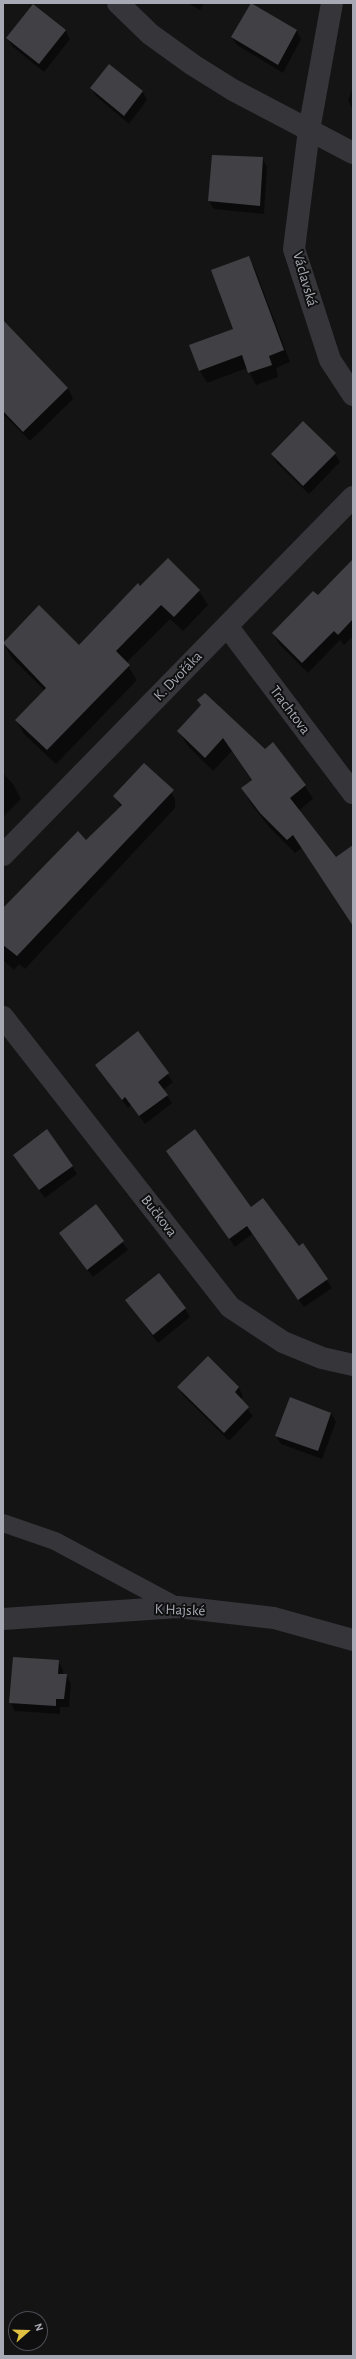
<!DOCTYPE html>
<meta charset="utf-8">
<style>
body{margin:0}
#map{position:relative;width:356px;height:2359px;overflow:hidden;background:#141415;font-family:"Alegreya Sans",sans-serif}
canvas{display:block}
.frame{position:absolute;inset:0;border:4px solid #a7a9b4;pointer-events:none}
.north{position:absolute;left:8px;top:2311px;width:40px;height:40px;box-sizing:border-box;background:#0f0f10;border:1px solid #4c4d52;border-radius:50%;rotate:70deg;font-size:11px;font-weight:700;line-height:16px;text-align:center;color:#a7a9b4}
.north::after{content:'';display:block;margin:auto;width:14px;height:18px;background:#dfc041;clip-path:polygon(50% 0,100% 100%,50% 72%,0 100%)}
</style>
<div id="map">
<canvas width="356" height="2359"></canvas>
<div class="frame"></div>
<div class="north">N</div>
</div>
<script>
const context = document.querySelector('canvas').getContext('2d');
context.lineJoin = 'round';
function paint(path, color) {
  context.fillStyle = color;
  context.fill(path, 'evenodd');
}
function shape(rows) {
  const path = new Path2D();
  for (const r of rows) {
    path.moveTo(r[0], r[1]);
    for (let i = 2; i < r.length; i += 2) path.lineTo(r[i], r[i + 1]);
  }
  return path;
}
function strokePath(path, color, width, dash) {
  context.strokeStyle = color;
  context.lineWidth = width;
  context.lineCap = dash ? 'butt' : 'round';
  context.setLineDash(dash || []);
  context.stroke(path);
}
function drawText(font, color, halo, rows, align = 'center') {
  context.font = font + ' "Alegreya Sans",sans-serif';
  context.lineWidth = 4;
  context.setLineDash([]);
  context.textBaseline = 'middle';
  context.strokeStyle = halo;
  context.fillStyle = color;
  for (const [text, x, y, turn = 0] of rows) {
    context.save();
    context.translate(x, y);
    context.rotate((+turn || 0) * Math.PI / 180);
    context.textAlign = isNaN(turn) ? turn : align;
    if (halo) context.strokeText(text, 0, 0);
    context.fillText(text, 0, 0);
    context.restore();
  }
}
paint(shape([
 [187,3,204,3,200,10],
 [65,30,70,39,44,72,12,46,7,38],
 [296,30,301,39,283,73,237,45,232,37],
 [109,65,143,92,147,100,129,124,96,96,91,88],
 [353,86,353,110,348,101],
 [262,158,267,167,264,214,214,209,209,201],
 [248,257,255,269,290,362,276,368,278,377,256,385,247,368,207,383,200,371,234,330],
 [3,323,68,388,73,399,30,441,3,414],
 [335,453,340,462,309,494,277,463,272,454],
 [168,560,199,591,208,605,183,631,170,619,126,663,137,680,56,764,24,734,16,720,45,691,12,658,4,644,79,646],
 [353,561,353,636,344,645,340,640,308,673,279,644,273,633,318,596],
 [202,706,305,786,313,799,298,811,336,859,353,850,353,923,302,848,295,853,269,827,250,802,242,788,252,781,232,751,213,771,187,745,179,731],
 [3,773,13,784,21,799,3,817],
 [168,786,175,799,175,808,25,969,19,964,14,970,3,960,3,909,86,841,121,807,114,796],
 [137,1033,173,1082,163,1090,172,1103,145,1124,131,1105,128,1108,96,1065],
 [167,1151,251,1209,299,1247,303,1244,332,1288,304,1307,252,1234,235,1247],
 [14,1155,72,1166,77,1174,45,1198],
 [96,1206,128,1250,93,1277,65,1241],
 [126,1300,185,1309,190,1317,158,1343],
 [208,1357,239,1388,243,1396,240,1400,253,1416,229,1441,183,1395,178,1387],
 [331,1413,336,1422,322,1459,281,1444,276,1436],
 [58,1661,63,1670,63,1675,66,1675,71,1684,69,1707,60,1707,60,1714,15,1711,10,1702]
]), '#0007');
paint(shape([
 [251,3,297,30,278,65,231,37],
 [33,4,66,30,39,64,6,38],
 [109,64,143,91,124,116,90,88],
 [212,155,263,157,260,206,208,201],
 [249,256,284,350,269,356,272,365,248,373,242,355,199,371,189,345,233,329,211,270],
 [3,320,68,388,23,432,3,411],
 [303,421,336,453,303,486,271,454],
 [168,558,200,590,174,617,161,605,116,651,130,665,47,750,15,720,46,688,3,643,39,605,79,645,138,583,140,586],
 [353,559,353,619,338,635,334,631,302,663,272,633,313,591,318,595],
 [205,693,265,749,273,742,306,785,290,798,336,857,353,845,353,926,293,835,287,840,260,813,241,788,252,780,223,738,205,758,177,731,201,705,197,700],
 [144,763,174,790,17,956,3,945,3,908,78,831,86,840,122,805,113,796],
 [138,1031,169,1073,158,1082,168,1095,139,1116,125,1097,122,1100,95,1065],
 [47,1129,73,1166,39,1190,13,1155],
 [195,1129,251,1207,263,1198,299,1246,303,1243,328,1279,298,1300,247,1226,229,1239,166,1151],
 [96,1204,124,1241,87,1270,59,1233],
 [159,1273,186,1308,153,1335,125,1300],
 [208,1356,239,1387,235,1392,249,1407,224,1433,177,1387],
 [290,1397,331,1413,318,1451,275,1436],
 [13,1657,59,1660,58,1674,67,1674,64,1699,56,1699,56,1706,9,1703]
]), '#414145');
strokePath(shape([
 [3,1523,55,1541,178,1607]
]), '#35353a', 18);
strokePath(shape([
 [118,3,150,34,193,65,233,90,353,153],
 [332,3,309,130,294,249,330,360,353,395],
 [227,626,353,793],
 [3,855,353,497],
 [3,1017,230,1307,283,1342,322,1358,353,1365],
 [3,1619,178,1607,274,1618,353,1640]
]), '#35353a', 22);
drawText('15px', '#a7a9b4', '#0f0f10', [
 ["Václavská",305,279,74],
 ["K. Dvořáka",178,676,-46],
 ["Trachtova",290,710,53],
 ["Bučkova",159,1216,52],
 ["K Hajské",180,1610,2]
]);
</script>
